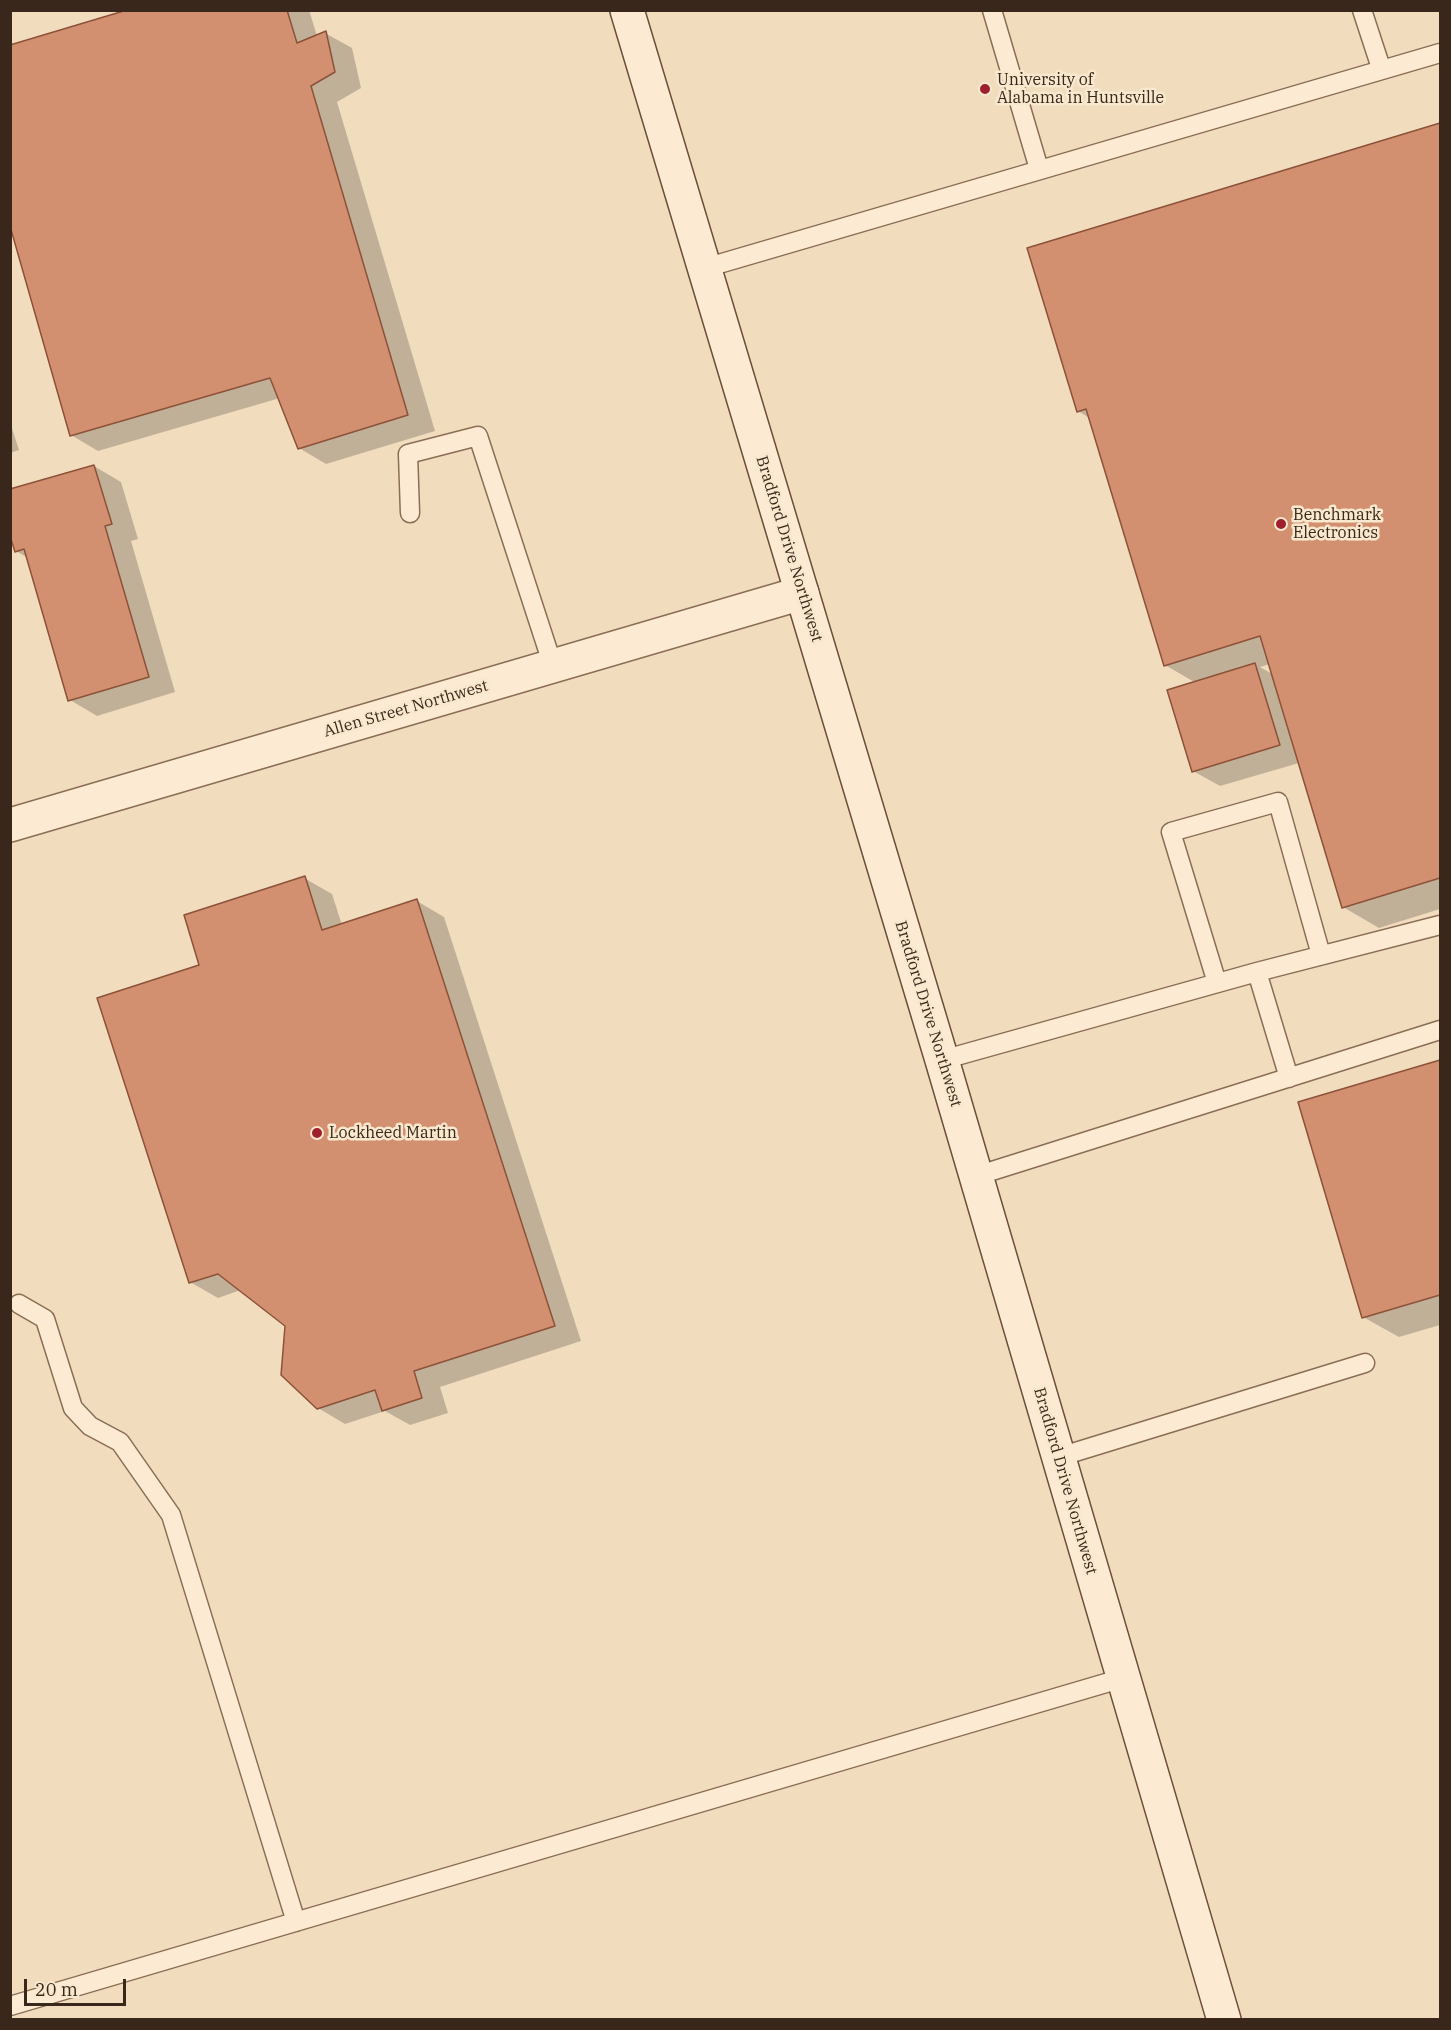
<!DOCTYPE html>
<style>
body{margin:0}
#map{position:relative;width:1451px;height:2030px;overflow:hidden;background:#f1ddbe;font-family:"IBM Plex Serif",serif}
canvas{display:block}
.frame{position:absolute;inset:0;border:12px solid #39271b;pointer-events:none}
.scale{position:absolute;left:24px;top:1979px;width:102px;height:27px;box-sizing:border-box;border:3px solid #39271b;border-top:0;padding-left:8px;font-size:18px;line-height:21px;white-space:nowrap;color:#39271b;-webkit-text-stroke:4px #f8e8ce;paint-order:stroke}
</style>
<div id="map">
<canvas width="1451" height="2030"></canvas>
<div class="frame"></div>
<div class="scale">20 m</div>
</div>
<script>
const context = document.querySelector('canvas').getContext('2d');
context.lineJoin = 'round';
function paint(path, color) {
  context.fillStyle = color;
  context.fill(path, 'evenodd');
}
function shape(rows) {
  const path = new Path2D();
  for (const r of rows) {
    path.moveTo(r[0], r[1]);
    for (let i = 2; i < r.length; i += 2) path.lineTo(r[i], r[i + 1]);
  }
  return path;
}
function strokePath(path, color, width, dash) {
  context.strokeStyle = color;
  context.lineWidth = width;
  context.lineCap = dash ? 'butt' : 'round';
  context.setLineDash(dash || []);
  context.stroke(path);
}
function drawText(font, color, halo, rows, align = 'center') {
  context.font = font + ' "IBM Plex Serif",serif';
  context.lineWidth = 5;
  context.setLineDash([]);
  context.textBaseline = 'middle';
  context.strokeStyle = halo;
  context.fillStyle = color;
  for (const [text, x, y, turn = 0] of rows) {
    context.save();
    context.translate(x, y);
    context.rotate((+turn || 0) * Math.PI / 180);
    context.textAlign = isNaN(turn) ? turn : align;
    if (halo) context.strokeText(text, 0, 0);
    context.fillText(text, 0, 0);
    context.restore();
  }
}
paint(shape([
 [132,10,309,10,317,36,325,33,352,48,361,88,337,102,435,431,326,464,299,448,280,398,98,451,71,435],
 [1440,125,1440,909,1379,928,1343,907,1299,763,1220,786,1193,771,1196,683,1165,665,1091,419,1078,411,1029,249],
 [1270,664,1274,675,1260,667],
 [10,422,19,450,10,453],
 [94,466,121,482,138,539,131,541,175,692,97,716,70,700,28,558,16,551],
 [304,878,332,894,342,925,417,901,444,917,581,1341,440,1387,448,1413,410,1425,385,1411,345,1424,318,1408,287,1326,241,1290,218,1298,190,1282,201,966],
 [1440,1061,1440,1325,1399,1337,1363,1317,1300,1103]
]), '#0003');
const building = shape([
 [127,10,287,10,297,43,326,31,335,72,311,86,408,415,298,449,270,378,70,436,10,226,10,45,127,10],
 [1440,123,1440,878,1342,908,1260,636,1164,666,1086,409,1077,412,1027,248,1440,123],
 [94,465,112,524,105,526,149,677,68,701,24,549,15,552,10,536,10,489,94,465],
 [1255,663,1280,745,1192,772,1167,690,1255,663],
 [305,876,322,930,417,899,555,1326,414,1371,422,1398,382,1411,375,1390,317,1409,281,1375,285,1326,218,1274,189,1283,97,998,199,965,184,915,305,876],
 [1440,1060,1440,1295,1362,1318,1298,1102,1440,1060]
]);
paint(building, '#d39070');
strokePath(building, '#8c5239', 1.5);
const lane = shape([
 [992,10,1039,169],
 [1362,10,1381,68],
 [705,268,1440,53],
 [410,513,408,454,478,436,553,666],
 [1257,972,1289,1078],
 [1217,983,1171,832,1278,802,1321,955],
 [942,1060,1257,972,1440,925],
 [976,1176,1440,1030],
 [19,1304,45,1319,73,1408,90,1426,120,1442,171,1515,296,1922],
 [1059,1457,1365,1363],
 [10,2006,1123,1678]
]);
const street = shape([
 [10,825,802,593]
]);
const secondary = shape([
 [627,10,942,1060,1224,2020]
]);
strokePath(lane, '#8b6d55', 21);
strokePath(street, '#8b6d55', 36);
strokePath(secondary, '#6d4e38', 36);
strokePath(lane, '#fcebd2', 18);
strokePath(street, '#fcebd2', 33);
strokePath(secondary, '#fcebd2', 33);
for (const [x, y, r, color] of [
 [985,89,6,"#9f202d"],
 [1281,524,6,"#9f202d"],
 [317,1133,6,"#9f202d"]
]) {
  const dot = new Path2D();
  dot.arc(x, y, r, 0, 2 * Math.PI);
  context.fillStyle = color;
  context.fill(dot);
  strokePath(dot, '#f8e8ce', 2);
}
drawText('16px', '#39271b', '#f8e8ce', [
 ["University of",997,80],
 ["Alabama in Huntsville",997,98],
 ["Benchmark",1293,515],
 ["Electronics",1293,533],
 ["Lockheed Martin",329,1133]
], 'left');
drawText('16px', '#39271b', '#f8e8ce', [
 ["Bradford Drive Northwest",789,549,73],
 ["Allen Street Northwest",406,709,-16],
 ["Bradford Drive Northwest",928,1014,73],
 ["Bradford Drive Northwest",1065,1481,74]
]);
</script>
